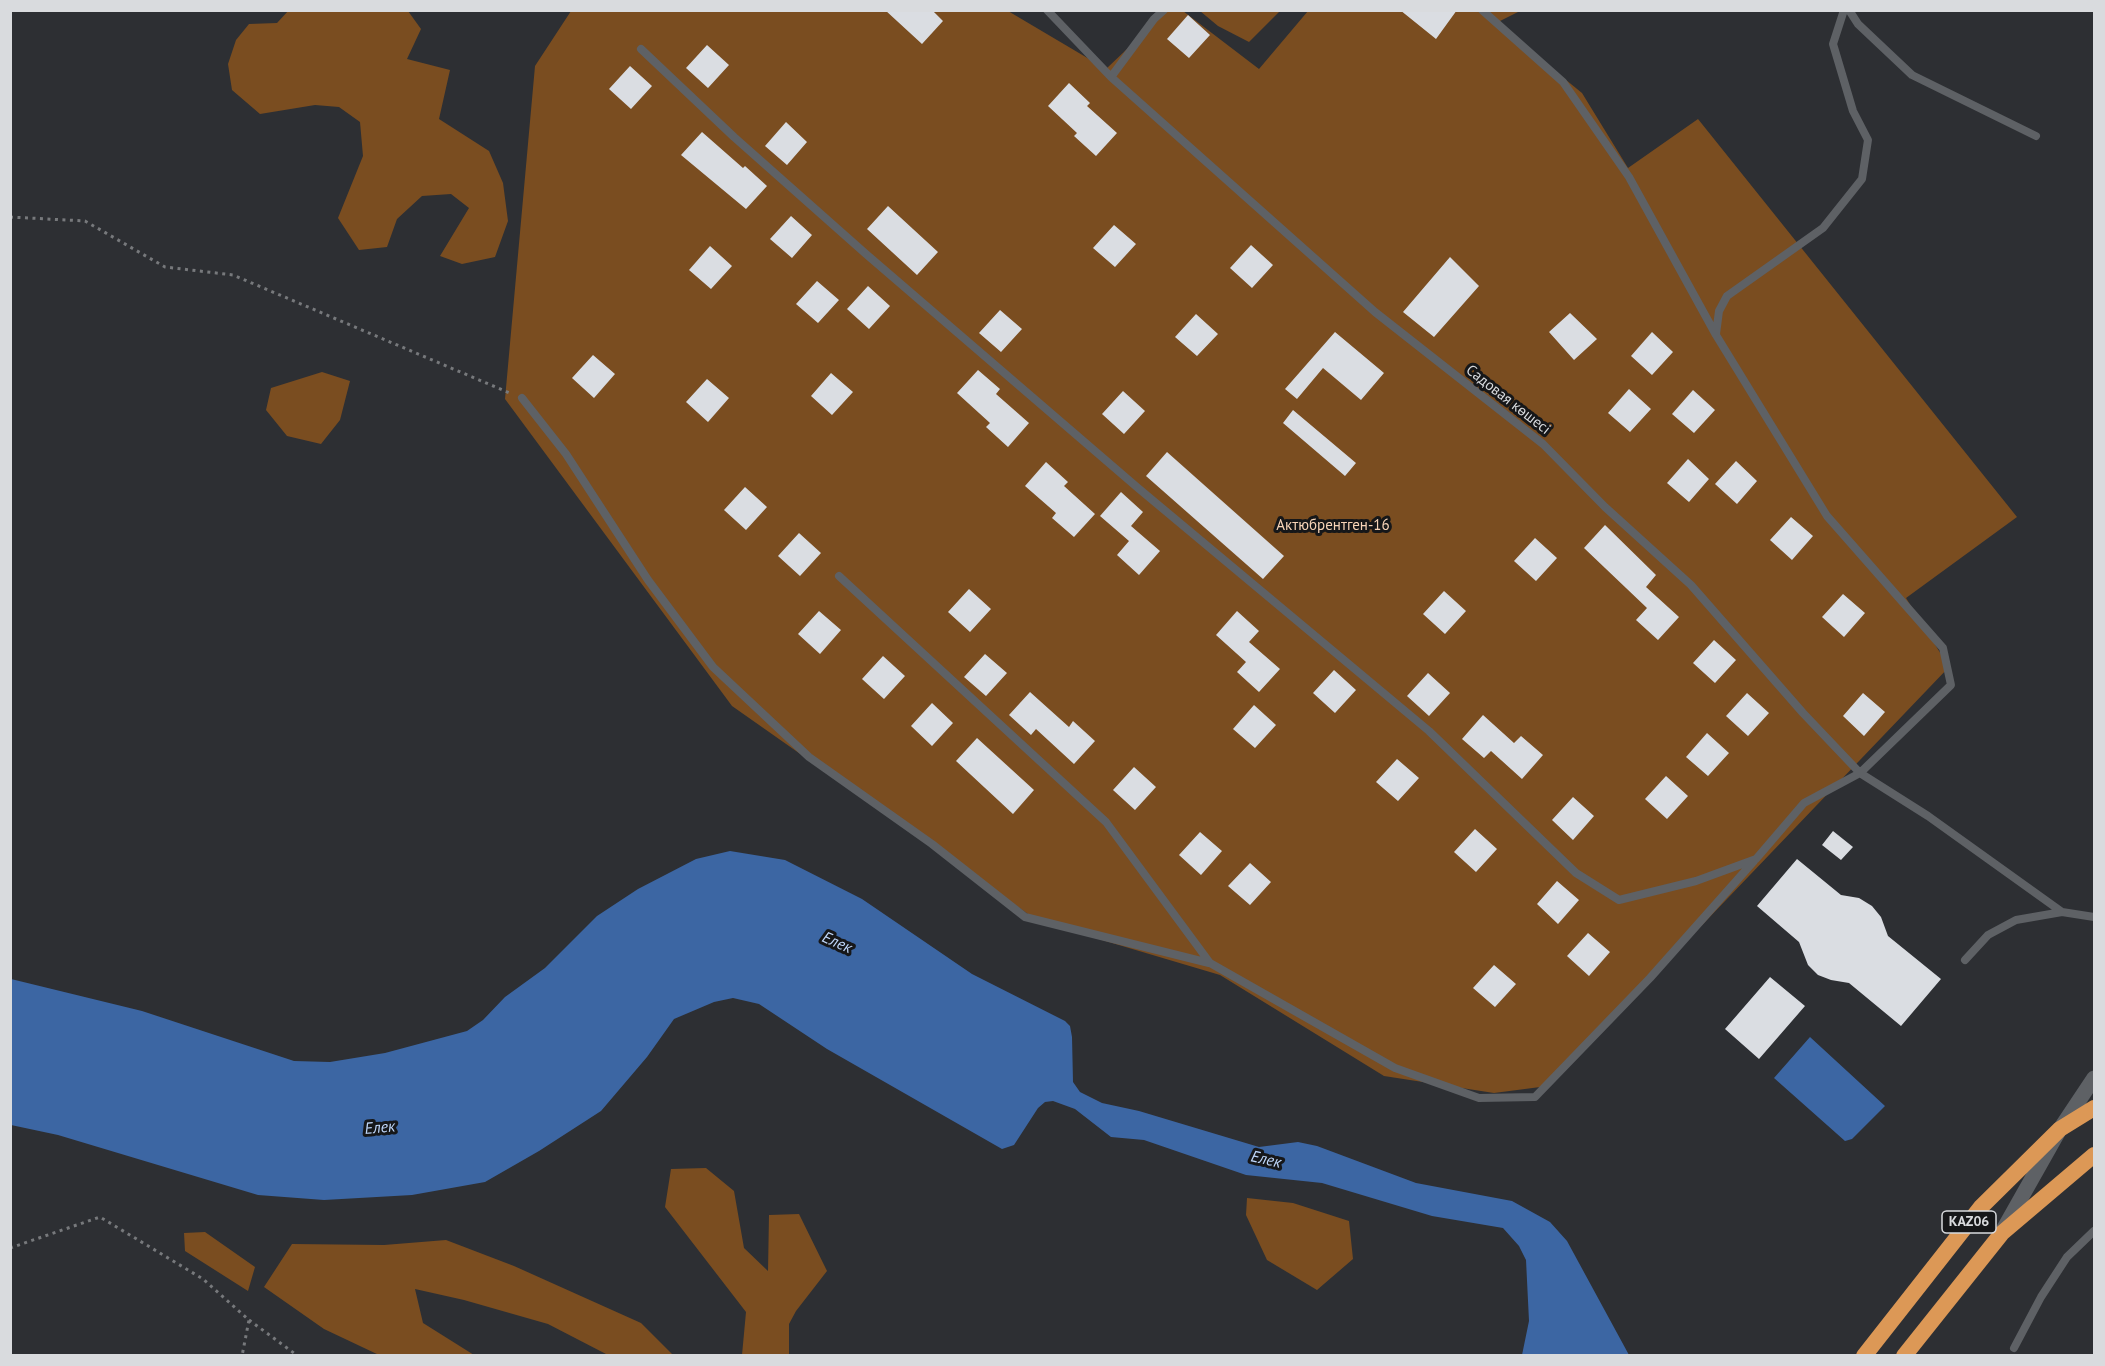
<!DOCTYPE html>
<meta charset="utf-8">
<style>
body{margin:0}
#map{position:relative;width:2105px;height:1366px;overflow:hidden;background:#2d2f33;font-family:"PT Sans",sans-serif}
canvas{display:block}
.frame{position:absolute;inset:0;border:12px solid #d9dbde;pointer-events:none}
</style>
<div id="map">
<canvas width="2105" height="1366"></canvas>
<div class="frame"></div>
</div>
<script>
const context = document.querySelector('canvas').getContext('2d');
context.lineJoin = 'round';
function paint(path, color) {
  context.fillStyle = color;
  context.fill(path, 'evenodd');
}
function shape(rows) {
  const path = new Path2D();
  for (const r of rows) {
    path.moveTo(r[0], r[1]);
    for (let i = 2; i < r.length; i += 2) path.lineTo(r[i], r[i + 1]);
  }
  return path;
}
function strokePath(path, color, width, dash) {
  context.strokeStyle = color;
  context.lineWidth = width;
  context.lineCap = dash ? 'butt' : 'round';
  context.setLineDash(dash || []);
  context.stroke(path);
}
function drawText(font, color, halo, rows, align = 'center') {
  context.font = font + ' "PT Sans",sans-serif';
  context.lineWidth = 6;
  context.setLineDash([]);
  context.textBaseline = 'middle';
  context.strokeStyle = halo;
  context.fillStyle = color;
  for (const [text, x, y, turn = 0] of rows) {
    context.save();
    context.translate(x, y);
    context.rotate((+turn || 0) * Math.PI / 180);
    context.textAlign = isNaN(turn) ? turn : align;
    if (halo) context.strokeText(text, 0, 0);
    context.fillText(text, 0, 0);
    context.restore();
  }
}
paint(shape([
 [289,10,408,11,421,29,407,59,450,70,439,119,489,151,503,183,508,221,495,257,462,264,440,256,469,208,451,194,422,196,397,219,387,247,359,250,338,218,363,156,360,122,339,107,315,105,260,114,232,90,228,64,236,40,249,24,277,23],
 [571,11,1008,11,1106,69,1167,11,1183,11,1259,69,1308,11,1520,11,1496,23,1582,93,1628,168,1698,119,2017,517,1906,598,1949,667,1548,1086,1494,1093,1384,1076,1220,975,1038,921,732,706,505,399,535,66],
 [1200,11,1280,11,1249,42,1218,26],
 [322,372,350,381,340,420,321,444,287,436,266,410,271,388],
 [706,1168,734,1191,744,1248,768,1271,769,1215,799,1214,827,1271,796,1311,789,1324,789,1355,742,1355,746,1312,665,1207,671,1169],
 [1247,1198,1293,1203,1349,1221,1353,1259,1317,1290,1267,1260,1246,1215],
 [205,1232,255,1267,248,1291,185,1251,184,1233],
 [446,1240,514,1266,641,1323,673,1355,606,1354,548,1324,464,1300,415,1289,423,1323,474,1355,379,1355,324,1329,264,1287,292,1244,384,1245]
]), '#7a4d20');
paint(shape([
 [730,851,785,860,862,899,972,974,1065,1021,1070,1026,1072,1037,1073,1082,1080,1092,1102,1103,1139,1111,1259,1147,1298,1142,1317,1146,1416,1183,1512,1201,1550,1222,1567,1241,1629,1355,1522,1355,1529,1321,1526,1260,1519,1246,1503,1228,1432,1216,1322,1183,1246,1175,1144,1140,1111,1137,1075,1109,1053,1101,1045,1102,1038,1108,1014,1145,1002,1149,827,1049,759,1004,733,998,714,1002,674,1019,647,1057,601,1111,539,1151,485,1182,412,1195,324,1200,258,1195,58,1135,11,1125,11,979,142,1011,294,1061,330,1062,385,1053,467,1031,483,1020,505,997,545,968,597,916,638,889,696,859],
 [1810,1037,1885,1106,1852,1139,1845,1141,1774,1078]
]), '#3c66a3');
paint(shape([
 [885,10,932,10,943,21,922,44],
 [1400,10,1457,10,1436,39],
 [1188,15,1210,35,1189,58,1167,39],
 [707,45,729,65,708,88,686,68],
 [630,66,652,86,631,109,609,89],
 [1069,83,1090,103,1087,106,1117,133,1096,156,1074,136,1077,133,1048,106],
 [786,122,807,142,787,165,765,146],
 [702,132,743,168,745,166,767,186,746,209,681,155],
 [888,206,938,252,917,275,867,229],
 [791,216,812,235,792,258,770,239],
 [1114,225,1136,244,1115,267,1093,248],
 [1251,245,1273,265,1252,288,1230,268],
 [710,246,732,266,711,289,689,270],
 [1450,257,1479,286,1434,337,1403,312],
 [817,281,839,300,818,323,796,304],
 [868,286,890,306,869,329,847,309],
 [1000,310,1022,329,1001,352,979,333],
 [1570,313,1597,339,1574,360,1549,332],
 [1196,314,1218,334,1197,356,1175,337],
 [1335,332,1384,373,1361,400,1323,368,1297,399,1285,389],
 [1652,332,1673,352,1652,375,1631,356],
 [593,355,615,374,594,398,572,378],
 [978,370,1000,389,996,394,1029,423,1008,447,986,427,990,423,957,393],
 [831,373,853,392,832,415,811,396],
 [707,379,729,398,708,422,686,402],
 [1629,389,1651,409,1630,432,1608,413],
 [1693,390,1715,410,1694,433,1672,414],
 [1123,391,1145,411,1124,434,1102,414],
 [1293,410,1356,463,1345,476,1283,423],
 [1167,452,1284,556,1263,579,1146,476],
 [1688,459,1709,479,1689,502,1667,483],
 [1736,461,1757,481,1737,504,1715,484],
 [1046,462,1068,482,1064,486,1095,514,1074,537,1052,518,1056,513,1025,486],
 [745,487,767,507,746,530,724,510],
 [1121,492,1143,512,1131,526,1160,551,1139,575,1117,555,1129,541,1100,516],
 [1791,517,1813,536,1792,560,1770,540],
 [1605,525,1656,575,1646,587,1679,617,1658,640,1636,620,1647,608,1584,548],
 [799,533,821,553,800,576,778,556],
 [1535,538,1557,558,1536,581,1514,561],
 [969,589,991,609,970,632,948,612],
 [1444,591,1466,611,1445,634,1423,614],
 [1843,594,1865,613,1844,637,1822,617],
 [819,611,841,630,820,654,798,634],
 [1237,611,1259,631,1249,642,1280,669,1259,692,1237,672,1246,662,1216,635],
 [1714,640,1736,660,1715,683,1693,663],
 [985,654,1007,673,986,696,964,677],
 [883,656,905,676,884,699,862,679],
 [1334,670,1356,690,1335,713,1313,693],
 [1428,673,1450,693,1429,716,1407,696],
 [1030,692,1069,727,1073,721,1095,741,1074,764,1036,729,1031,735,1009,715],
 [1747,693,1769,713,1748,736,1726,716],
 [1863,693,1885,712,1864,736,1843,716],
 [932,703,953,723,932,746,911,726],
 [1254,705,1276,725,1255,748,1233,729],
 [1483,715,1514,743,1521,736,1543,755,1522,779,1491,751,1484,758,1462,739],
 [1707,733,1729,753,1708,776,1686,757],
 [977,738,1034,790,1013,814,956,761],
 [1397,759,1419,778,1398,801,1376,782],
 [1134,767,1156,787,1135,810,1113,790],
 [1666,776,1688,796,1667,819,1645,799],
 [1573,797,1594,816,1573,840,1552,820],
 [1475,829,1497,849,1476,872,1454,852],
 [1833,831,1853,847,1841,860,1822,845],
 [1200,832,1222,851,1201,875,1179,855],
 [1797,859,1841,895,1859,898,1872,906,1881,917,1888,936,1941,979,1901,1026,1849,983,1831,980,1818,975,1808,965,1799,942,1757,906],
 [1250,863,1271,882,1250,905,1228,886],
 [1557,881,1579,900,1558,924,1537,904],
 [1588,933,1610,952,1589,976,1567,956],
 [1494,965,1516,984,1495,1007,1473,988],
 [1770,977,1805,1006,1759,1059,1725,1029]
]), '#dadde2');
strokePath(shape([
 [10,217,85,221,165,267,233,275,512,394],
 [10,1248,100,1217,203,1279,249,1320,242,1356],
 [249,1320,298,1356]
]), '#77797c', 3, [3, 4.5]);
strokePath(shape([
 [1047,10,1111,77,1154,19,1164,10],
 [1849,10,1858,24,1912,75,2036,136],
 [641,49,734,137,866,254,1138,488,1429,731,1576,873,1619,900,1696,881,1756,859,1804,803,1860,773,1951,685,1943,648,1827,516,1716,335,1629,177,1563,82,1482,10],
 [1111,77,1375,312,1543,444,1605,507,1691,585,1803,713,1860,773,1928,816,2062,912],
 [1716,334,1719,311,1727,296,1823,228,1862,179,1868,140,1853,111,1833,44,1844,10],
 [522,398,566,454,648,580,713,667,809,757,932,844,1025,917,1209,963],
 [839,576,1106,822,1210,963,1395,1068,1479,1098,1535,1097,1650,978,1754,861],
 [1965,960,1988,935,2016,920,2062,912,2094,917],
 [2014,1348,2041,1297,2067,1257,2094,1231]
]), '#5e6165', 8);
strokePath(shape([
 [2003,1230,2060,1129,2094,1078]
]), '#5e6165', 15);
strokePath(shape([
 [1864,1356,1981,1207,2060,1129,2094,1108],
 [1904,1356,2002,1233,2094,1155]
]), '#dc9856', 16);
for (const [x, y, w] of [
 [1969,1222,54]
]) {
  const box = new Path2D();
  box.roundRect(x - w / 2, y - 11, w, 22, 4.5);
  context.fillStyle = '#161719';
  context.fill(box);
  strokePath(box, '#d9dbde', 1.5);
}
drawText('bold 14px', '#d9dbde', null, [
 ["KАZ06",1969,1222]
]);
drawText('15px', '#d9dbde', '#161719', [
 ["Садовая көшесі",1508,400,38]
]);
drawText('15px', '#f8d5b8', '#161719', [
 ["Актюбрентген-16",1333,526]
]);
drawText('italic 16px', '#bfd7fa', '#161719', [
 ["Елек",837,943,24],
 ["Елек",380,1128,-5],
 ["Елек",1266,1160,13]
]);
</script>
